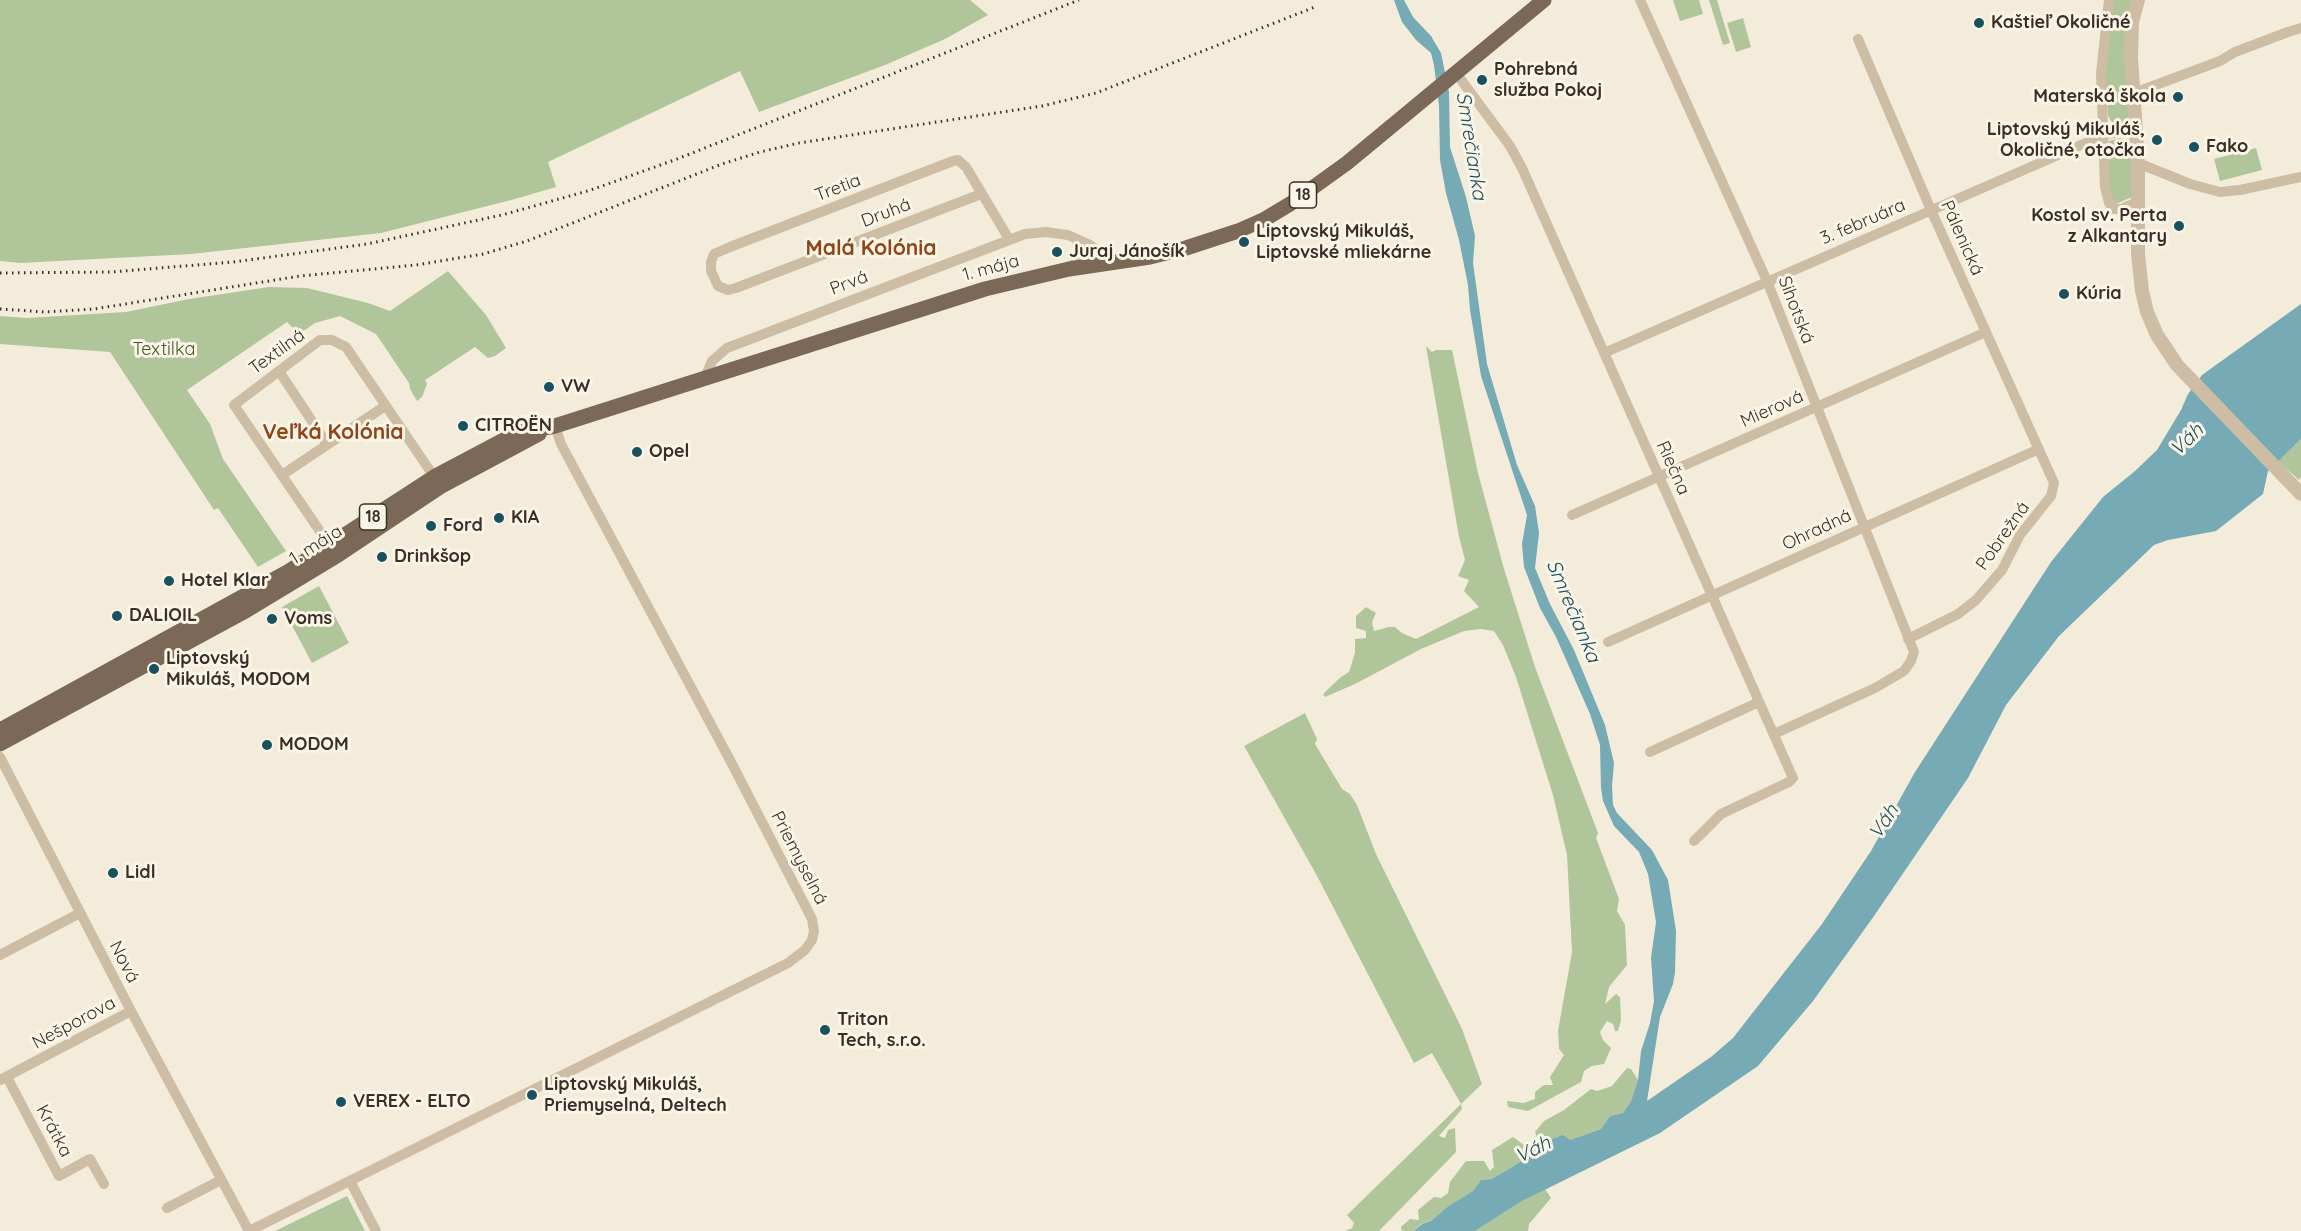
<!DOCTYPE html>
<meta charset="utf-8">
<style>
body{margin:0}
canvas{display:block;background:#f4ecda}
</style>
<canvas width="2301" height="1231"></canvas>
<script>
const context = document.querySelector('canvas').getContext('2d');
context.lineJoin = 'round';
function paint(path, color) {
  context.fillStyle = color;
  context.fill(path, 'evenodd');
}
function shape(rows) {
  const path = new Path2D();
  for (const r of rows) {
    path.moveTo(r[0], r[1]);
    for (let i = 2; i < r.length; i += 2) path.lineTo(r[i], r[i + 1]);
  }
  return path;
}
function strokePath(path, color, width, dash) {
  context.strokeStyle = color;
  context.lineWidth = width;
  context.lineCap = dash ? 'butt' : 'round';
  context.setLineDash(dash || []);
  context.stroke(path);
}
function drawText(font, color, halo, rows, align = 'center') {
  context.font = font + ' Quicksand,sans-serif';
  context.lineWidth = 6;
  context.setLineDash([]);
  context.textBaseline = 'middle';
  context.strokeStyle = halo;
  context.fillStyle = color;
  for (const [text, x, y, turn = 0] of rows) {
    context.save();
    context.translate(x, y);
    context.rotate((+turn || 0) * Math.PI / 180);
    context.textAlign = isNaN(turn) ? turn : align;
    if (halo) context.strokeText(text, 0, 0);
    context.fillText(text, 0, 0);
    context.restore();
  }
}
paint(shape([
 [0,0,970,0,988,15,945,39,885,65,759,112,740,71,548,162,556,187,515,199,381,233,191,254,20,263,0,261],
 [1673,0,1699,0,1703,14,1680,21],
 [1709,0,1717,0,1730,43,1723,45],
 [2112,0,2132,0,2129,119,2115,127,2108,116,2105,70],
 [1743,18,1751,47,1736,52,1727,23],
 [2120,138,2128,141,2131,146,2132,197,2116,204,2109,194,2109,141],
 [2256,148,2262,170,2220,181,2214,159],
 [448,271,486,315,506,348,495,356,488,358,475,347,425,380,427,384,422,397,417,401,410,389,409,383,376,334,340,316,315,323,299,334,287,322,187,390,210,424,223,459,286,551,258,567,218,508,214,510,110,352,0,344,0,316,26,318,126,312,189,299,269,287,307,288,368,303,390,311],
 [1426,346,1432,352,1436,350,1452,350,1478,473,1504,569,1535,667,1598,833,1596,838,1619,899,1617,911,1625,925,1627,965,1609,987,1605,1004,1616,994,1620,997,1621,1020,1618,1031,1615,1031,1613,1024,1607,1021,1600,1032,1603,1040,1611,1048,1604,1064,1592,1066,1584,1071,1581,1082,1528,1111,1508,1107,1507,1101,1524,1103,1535,1099,1535,1092,1544,1085,1553,1085,1550,1077,1564,1055,1559,1049,1558,1031,1572,952,1567,855,1553,795,1516,677,1503,645,1494,631,1481,629,1464,631,1421,649,1355,684,1325,697,1323,694,1341,677,1349,672,1355,653,1355,639,1366,638,1366,631,1356,628,1356,616,1366,607,1376,613,1372,622,1374,631,1389,627,1395,627,1402,633,1416,639,1479,607,1464,591,1469,580,1458,576,1465,560,1459,537],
 [2301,439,2301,477,2299,480,2278,461],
 [319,586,349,643,312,663,282,607],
 [1305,713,1317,739,1315,744,1342,789,1350,794,1357,805,1376,854,1462,1029,1482,1084,1461,1104,1462,1109,1439,1136,1445,1138,1448,1130,1455,1128,1456,1152,1379,1231,1345,1231,1352,1228,1354,1223,1347,1215,1461,1104,1432,1053,1414,1063,1316,874,1244,746],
 [1627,1068,1631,1069,1638,1080,1631,1101,1623,1113,1610,1116,1601,1129,1570,1140,1547,1141,1535,1153,1492,1179,1481,1180,1473,1191,1447,1207,1431,1221,1421,1224,1414,1231,1402,1231,1401,1227,1410,1219,1419,1220,1418,1210,1434,1197,1441,1198,1448,1193,1450,1182,1466,1161,1484,1161,1490,1171,1494,1167,1492,1150,1513,1137,1528,1148,1538,1140,1535,1132,1544,1121,1564,1110,1591,1089,1597,1091,1612,1086],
 [1545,1189,1551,1198,1529,1224,1528,1231,1475,1231,1522,1201],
 [347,1196,365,1231,275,1231]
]), '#b0c599');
paint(shape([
 [1394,0,1404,0,1413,17,1431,36,1441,53,1449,92,1450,147,1466,197,1475,236,1473,263,1487,364,1517,465,1535,506,1539,533,1535,568,1550,604,1574,650,1605,725,1614,763,1612,786,1613,805,1617,813,1652,850,1668,880,1676,931,1675,972,1673,984,1660,1017,1647,1101,1711,1057,1733,1038,1822,924,1871,851,1915,772,2051,562,2103,497,2135,471,2157,450,2181,410,2188,394,2202,375,2301,304,2301,439,2268,471,2263,494,2216,531,2168,540,2154,545,2059,636,2006,705,1968,778,1874,916,1813,1001,1758,1066,1660,1133,1522,1201,1475,1231,1414,1231,1422,1224,1431,1221,1447,1207,1473,1191,1481,1180,1492,1179,1535,1153,1547,1141,1563,1135,1570,1140,1601,1129,1610,1116,1623,1113,1631,1101,1638,1080,1641,1051,1650,1023,1654,1001,1651,958,1656,922,1648,874,1639,852,1614,826,1603,801,1601,788,1600,745,1590,714,1556,637,1540,608,1524,567,1522,544,1527,515,1481,376,1470,310,1468,285,1459,240,1446,193,1440,160,1439,106,1434,65,1431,53,1416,40,1402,22]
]), '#76aab4');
strokePath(shape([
 [1640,0,1767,281,1914,652,1911,661,1904,671,1875,688,1774,734],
 [2109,0,2101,73,2105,187,2109,203,2114,209,2121,209,2137,202],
 [1858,39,1931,210,2054,483,2051,496,2020,535,2002,570,1976,600,1958,614,1908,639],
 [1456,73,1510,146,1522,168,1793,778,1789,782,1721,814,1694,841],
 [2134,93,2220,61,2235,52,2288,32,2301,28],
 [2138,163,2190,184,2220,192,2240,190,2301,177],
 [981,194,736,288,728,290,718,286,711,271,711,262,714,254,730,247,953,161,958,160,966,167,1009,239],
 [1069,269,1075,263,1078,255,1077,239],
 [1604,353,2104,135,2136,128],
 [279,371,327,444],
 [705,378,712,361,727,348,1025,234,1046,232,1068,235,1088,244,1118,262],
 [282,475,385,406],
 [1572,515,1986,332],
 [330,546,234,405,316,343,320,340,332,340,346,347,437,481],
 [1608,642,2039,449],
 [1650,752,1759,702],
 [0,757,131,1011,249,1231],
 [0,955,80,913],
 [7,1077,59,1176,90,1159,104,1184],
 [0,1080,131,1011],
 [350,1181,376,1231],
 [167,1208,221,1180],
 [249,1231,788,963,805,950,812,940,814,931,812,919,731,762,561,444,555,426]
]), '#cebda5', 10);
strokePath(shape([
 [2138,0,2132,22,2131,57,2138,163,2138,254,2142,291,2147,312,2157,335,2177,365,2301,494]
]), '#cebda5', 14);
strokePath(shape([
 [0,730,289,571,434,477,517,433,555,426,985,289,1069,269,1150,257,1186,248,1238,231,1265,219,1290,204,1347,163,1544,0],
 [0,744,242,613,338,555,440,487,539,434]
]), '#7c6856', 15);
strokePath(shape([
 [0,273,111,272,233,262,367,244,502,215,591,190,677,159,1079,0],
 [0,309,45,312,94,309,300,276,416,265,483,254,527,241,722,164,760,152,799,143,1042,106,1096,93,1315,7]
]), '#392f27', 3, [1.5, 4.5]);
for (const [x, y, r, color] of [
 [1979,23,6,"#18515f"],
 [1482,80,6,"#18515f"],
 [2178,97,6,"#18515f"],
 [2157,140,6,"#18515f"],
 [2194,147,6,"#18515f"],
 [2179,226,6,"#18515f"],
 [1244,242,6,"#18515f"],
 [1057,252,6,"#18515f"],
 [2064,294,6,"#18515f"],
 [549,387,6,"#18515f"],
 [463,426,6,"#18515f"],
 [637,452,6,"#18515f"],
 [499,518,6,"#18515f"],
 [431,526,6,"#18515f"],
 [382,557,6,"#18515f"],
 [169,581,6,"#18515f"],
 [117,616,6,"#18515f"],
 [272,619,6,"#18515f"],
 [154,669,6,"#18515f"],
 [267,745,6,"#18515f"],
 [113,873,6,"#18515f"],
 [825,1030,6,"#18515f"],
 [532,1095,6,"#18515f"],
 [341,1102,6,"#18515f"]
]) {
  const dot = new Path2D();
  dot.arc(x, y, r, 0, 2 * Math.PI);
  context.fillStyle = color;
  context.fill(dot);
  strokePath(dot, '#fbf5e7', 2);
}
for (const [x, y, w] of [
 [1303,195,27],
 [373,517,27]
]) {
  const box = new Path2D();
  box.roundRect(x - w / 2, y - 13, w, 26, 4.5);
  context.fillStyle = '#fbf5e7';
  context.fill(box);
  strokePath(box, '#392f27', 1.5);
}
drawText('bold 16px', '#392f27', null, [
 ["18",1303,195],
 ["18",373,517]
]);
drawText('bold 18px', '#392f27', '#fbf5e7', [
 ["Kaštieľ Okoličné",1991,23],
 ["Pohrebná",1494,70],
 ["služba Pokoj",1494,91],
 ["Materská škola",2166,97,"right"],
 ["Liptovský Mikuláš,",2145,130,"right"],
 ["Okoličné, otočka",2145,151,"right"],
 ["Fako",2206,147],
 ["Kostol sv. Perta",2167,216,"right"],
 ["z Alkantary",2167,237,"right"],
 ["Liptovský Mikuláš,",1256,232],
 ["Liptovské mliekárne",1256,253],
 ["Juraj Jánošík",1069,252],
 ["Kúria",2076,294],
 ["VW",561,387],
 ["CITROËN",475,426],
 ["Opel",649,452],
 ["KIA",511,518],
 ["Ford",443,526],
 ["Drinkšop",394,557],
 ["Hotel Klar",181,581],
 ["DALIOIL",129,616],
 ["Voms",284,619],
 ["Liptovský",166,659],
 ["Mikuláš, MODOM",166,680],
 ["MODOM",279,745],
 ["Lidl",125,873],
 ["Triton",837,1020],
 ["Tech, s.r.o.",837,1041],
 ["Liptovský Mikuláš,",544,1085],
 ["Priemyselná, Deltech",544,1106],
 ["VEREX - ELTO",353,1102]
], 'left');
drawText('18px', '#392f27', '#fbf5e7', [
 ["Tretia",838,188,-21],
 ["Druhá",886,213,-21],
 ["3. februára",1863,222,-23],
 ["Pálenická",1962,238,66],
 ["1. mája",991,268,-15],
 ["Prvá",849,283,-21],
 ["Sihotská",1796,310,69],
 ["Textilná",277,352,-36],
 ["Mierová",1772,409,-24],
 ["Riečna",1673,468,66],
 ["Ohradná",1817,530,-25],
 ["Pobrežná",2003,536,-55],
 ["1. mája",316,545,-32],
 ["Priemyselná",799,858,63],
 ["Nová",124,962,63],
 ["Nešporova",74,1023,-28],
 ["Krátka",54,1131,62]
]);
drawText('18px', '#415a28', '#fbf5e7', [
 ["Textilka",164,350]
]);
drawText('italic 20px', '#18515f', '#fbf5e7', [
 ["Smrečianka",1471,146,81],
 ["Váh",2187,440,-44],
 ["Smrečianka",1573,611,67],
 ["Váh",1884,822,-57],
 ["Váh",1533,1150,-26]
]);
drawText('bold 21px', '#904417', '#fbf5e7', [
 ["Malá Kolónia",871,249],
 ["Veľká Kolónia",333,433]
]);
</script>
